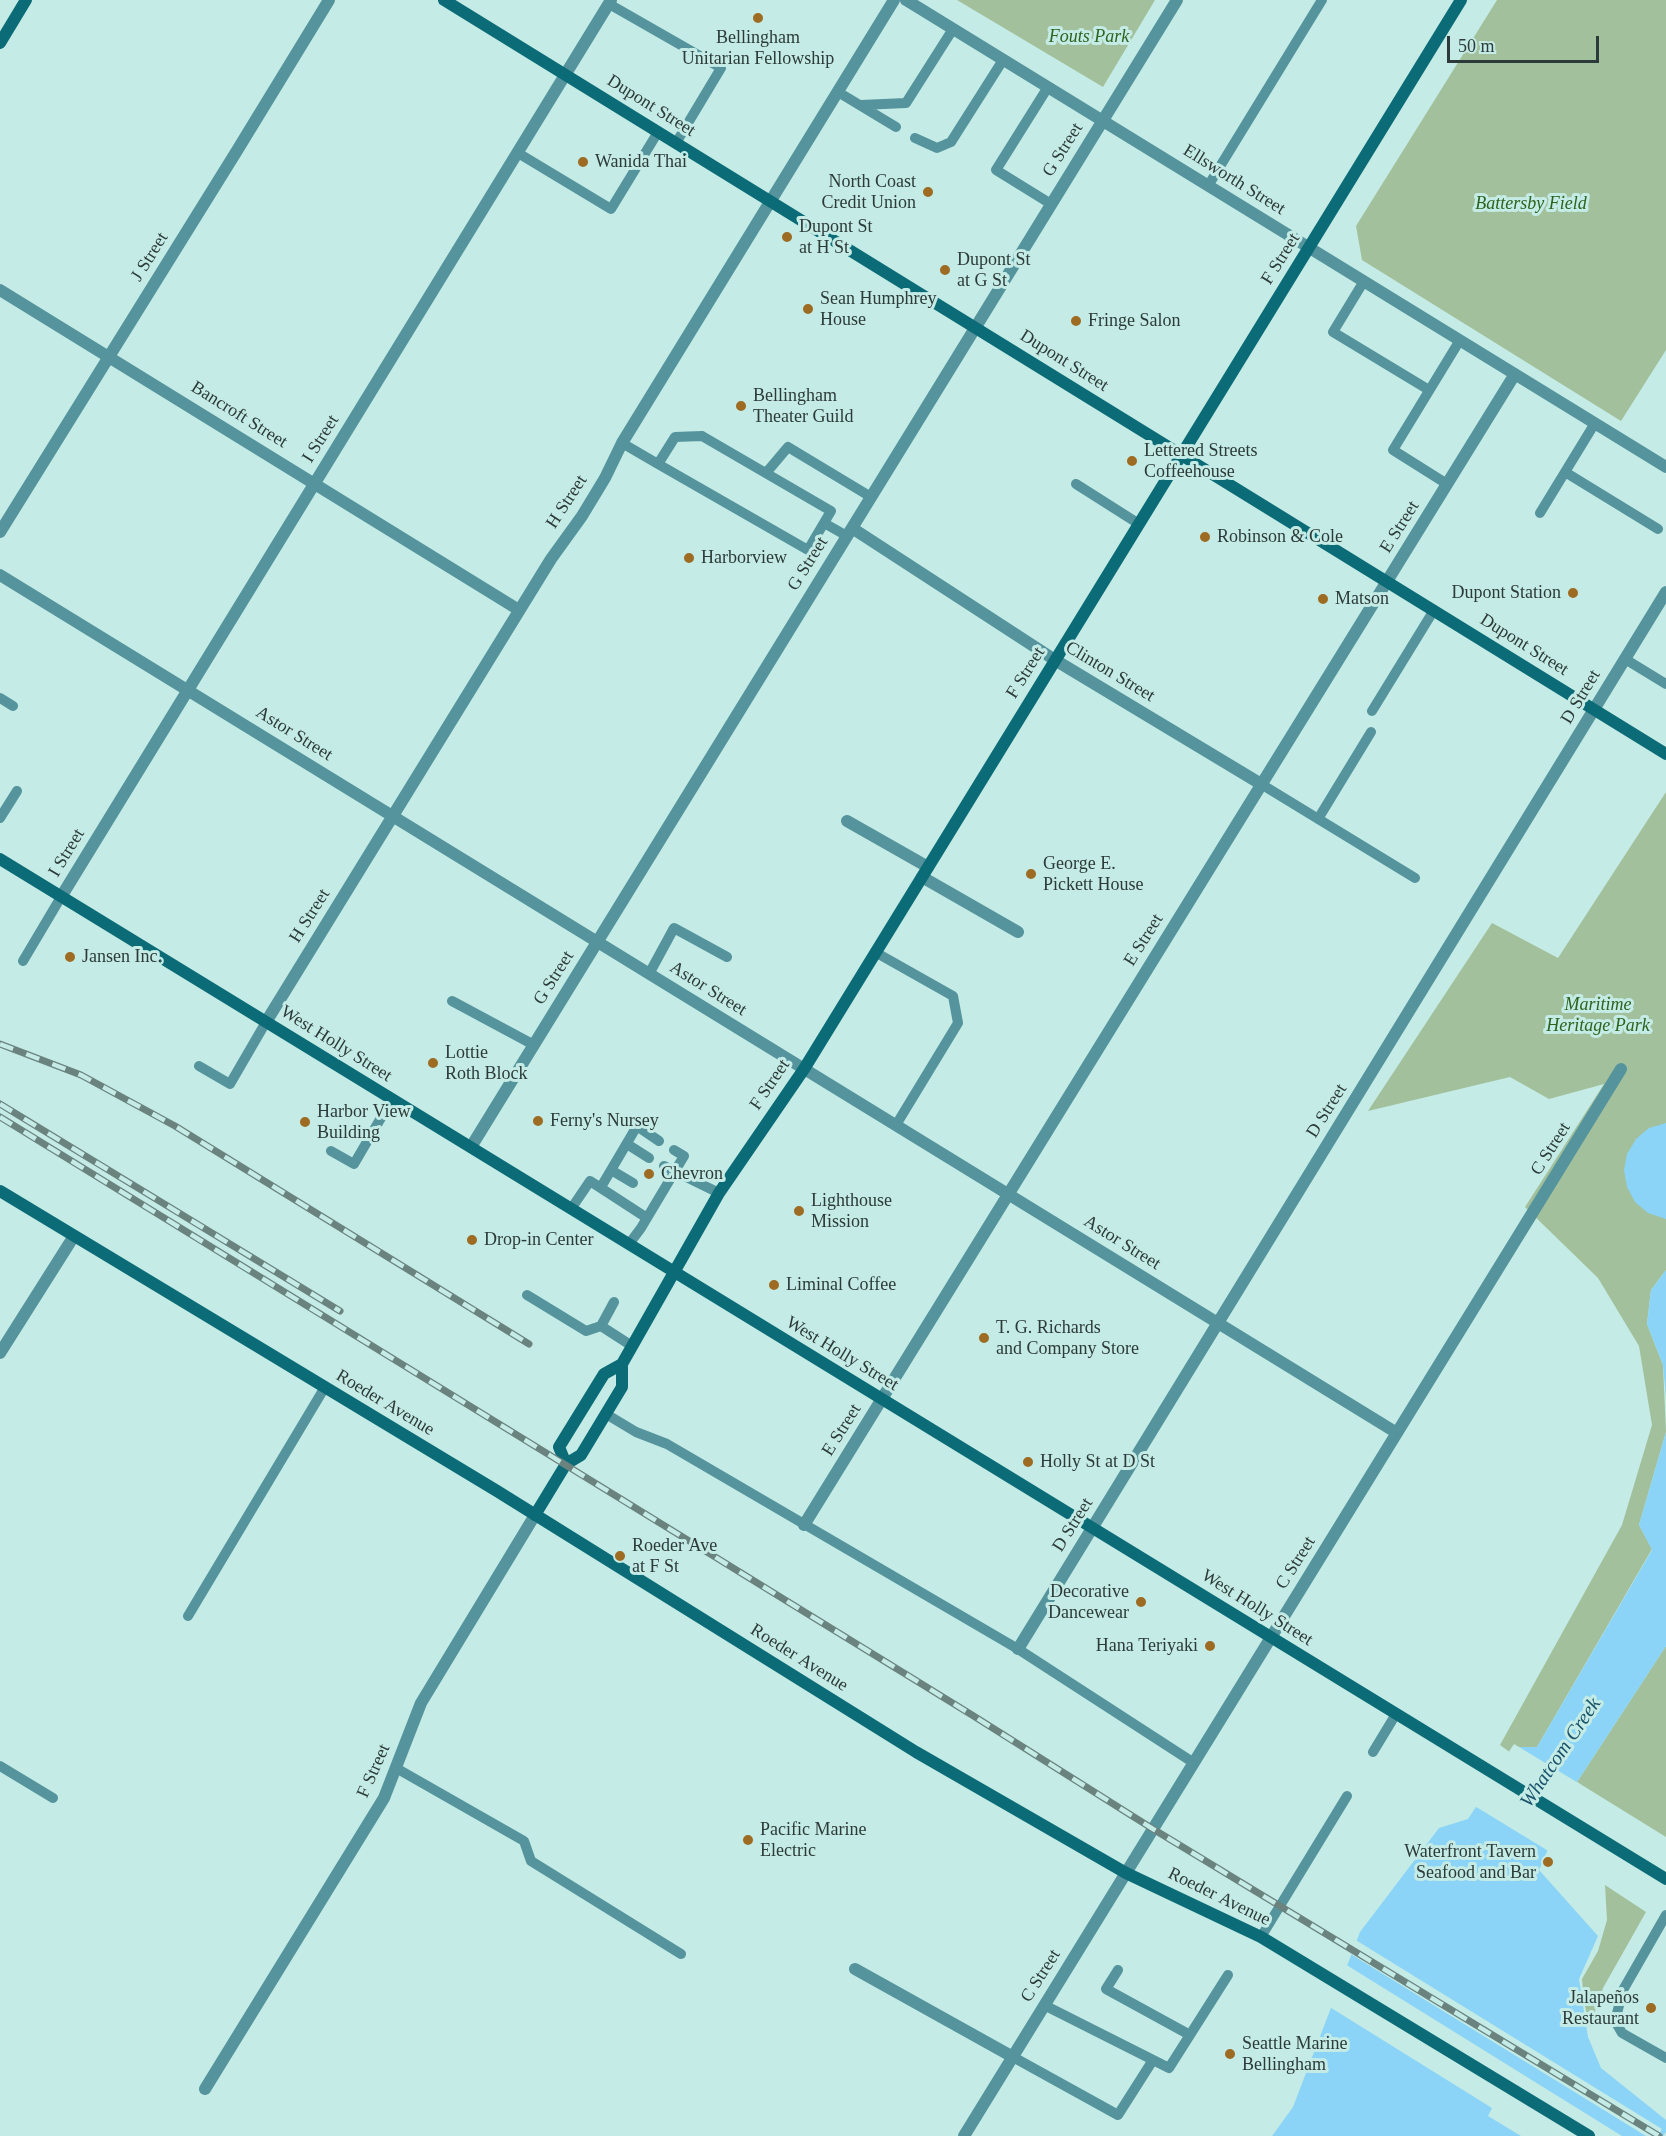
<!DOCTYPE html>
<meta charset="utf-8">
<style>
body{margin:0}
#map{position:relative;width:1666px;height:2136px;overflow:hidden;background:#c4ebe5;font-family:"Times New Roman",serif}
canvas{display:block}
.scale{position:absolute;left:1447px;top:36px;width:152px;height:27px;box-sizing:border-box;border:3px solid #2c3b39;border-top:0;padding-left:8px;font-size:18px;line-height:21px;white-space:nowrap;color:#2c3b39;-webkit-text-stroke:4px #c4ebe5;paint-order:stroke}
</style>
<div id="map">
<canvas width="1666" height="2136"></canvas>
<div class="scale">50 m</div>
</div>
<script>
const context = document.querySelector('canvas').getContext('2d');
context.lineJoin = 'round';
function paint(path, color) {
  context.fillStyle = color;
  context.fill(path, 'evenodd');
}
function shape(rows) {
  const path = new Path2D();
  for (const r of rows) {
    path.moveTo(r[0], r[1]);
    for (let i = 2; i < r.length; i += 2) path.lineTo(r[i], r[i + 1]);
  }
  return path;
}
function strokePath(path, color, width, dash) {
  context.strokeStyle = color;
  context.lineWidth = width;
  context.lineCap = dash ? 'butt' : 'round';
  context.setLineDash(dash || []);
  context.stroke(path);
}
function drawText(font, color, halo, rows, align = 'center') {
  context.font = font + ' "Times New Roman",serif';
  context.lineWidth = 6;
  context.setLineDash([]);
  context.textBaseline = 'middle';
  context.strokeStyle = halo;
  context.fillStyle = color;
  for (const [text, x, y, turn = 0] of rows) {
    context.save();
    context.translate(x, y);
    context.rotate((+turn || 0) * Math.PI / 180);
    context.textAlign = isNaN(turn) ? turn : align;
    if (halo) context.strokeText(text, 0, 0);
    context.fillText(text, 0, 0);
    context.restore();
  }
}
paint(shape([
 [957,0,1155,0,1103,87],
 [1497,0,1666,0,1666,350,1621,421,1362,260,1356,226],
 [1666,792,1666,1270,1651,1290,1647,1324,1663,1365,1666,1432,1639,1525,1652,1549,1537,1747,1515,1747,1511,1753,1500,1745,1622,1525,1652,1425,1639,1346,1598,1278,1525,1207,1604,1084,1549,1099,1510,1077,1368,1111,1492,923,1558,958],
 [1666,1646,1666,1837,1577,1782],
 [1605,1885,1646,1912,1603,1988,1590,2027,1584,2002,1582,1979,1598,1951,1607,1920]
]), '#a2c09b');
paint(shape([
 [1666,1123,1666,1219,1648,1213,1635,1202,1627,1187,1624,1170,1627,1154,1636,1139,1649,1128],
 [1666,1270,1666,1398,1663,1365,1647,1324,1651,1290],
 [1666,1432,1666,1646,1577,1782,1539,1870,1598,1936,1579,1979,1588,2037,1601,2068,1666,2120,1666,2132,1663,2136,1272,2136,1293,2107,1360,1932,1439,1828,1468,1819,1515,1747,1537,1747,1652,1550,1639,1525]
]), '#8bd4f7');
paint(shape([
 [1514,1744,1580,1784,1550,1852,1473,1805],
 [1354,1939,1662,2129,1658,2136,1646,2136,1349,1953],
 [1345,1964,1622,2136,1521,2136,1488,2116,1492,2108,1328,2006]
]), '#c4ebe5');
strokePath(shape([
 [609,4,721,68,676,143],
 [1048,87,996,170,1051,204],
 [838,92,896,127],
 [861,105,906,103,953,29],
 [915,138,937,148,951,142,1003,60],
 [518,153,611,209,658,132],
 [1208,186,1322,0],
 [1364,281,1333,332,1429,390],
 [702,436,831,511,808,550,658,464,675,437,702,436],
 [622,443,658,464],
 [1565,472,1658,529],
 [766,473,788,447,871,497],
 [1076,484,1139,524],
 [1447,484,1393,450,1460,340],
 [1540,513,1595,423],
 [824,523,847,536],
 [1625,659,1666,684],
 [0,698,13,706],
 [1372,711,1434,610],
 [1261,784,1415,878],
 [0,818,17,791],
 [1318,819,1371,732],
 [875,952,953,996,958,1023,896,1125],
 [23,961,61,897],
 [649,974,674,928,727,957],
 [452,1001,534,1045],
 [199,1066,230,1084,266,1022],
 [627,1144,649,1158],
 [331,1151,354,1164,392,1099],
 [664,1166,719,1193],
 [611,1170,633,1183],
 [601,1187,637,1126,659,1141],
 [571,1209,590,1181,647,1218],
 [629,1244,641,1228,684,1156,674,1150],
 [527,1295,586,1331,601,1326,614,1302],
 [601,1326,632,1346],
 [606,1414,636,1432,667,1444,1018,1649,1194,1763],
 [188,1616,325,1387],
 [1373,1752,1396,1714],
 [0,1766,53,1798],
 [396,1768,524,1841,531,1861,681,1954],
 [1666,1915,1623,1990,1615,2021,1622,2033,1666,2058],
 [1261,1937,1347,1796],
 [1118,1970,1106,1989,1190,2035],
 [1044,2005,1169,2068,1228,1975],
 [1013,2057,1118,2115,1153,2060]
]), '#55949d', 10);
strokePath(shape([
 [906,0,1666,467],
 [0,290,519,610],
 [852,528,1055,660,1261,784],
 [0,532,238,149,329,0],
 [0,575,1397,1433],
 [847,821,928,867],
 [922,877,1018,932],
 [61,897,611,0],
 [266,1022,551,559,582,516,605,478,622,443,894,0],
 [471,1147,1177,0],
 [0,1353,74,1236],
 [804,1525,1515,374],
 [1018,1649,1666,592],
 [855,1969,1013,2057],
 [205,2089,384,1798,421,1703,535,1515],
 [964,2136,1621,1069]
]), '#55949d', 12);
strokePath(shape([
 [444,0,1666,754],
 [0,43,26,0],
 [0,859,1666,1879],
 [0,1191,497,1491,916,1752,1126,1873,1261,1937,1589,2136],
 [566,1464,559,1447,604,1374,622,1364],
 [535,1515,566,1464,581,1455,622,1387,622,1364,719,1193,804,1069,1461,0]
]), '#0b6b76', 12);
const rail = shape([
 [0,1044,81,1075,175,1126,529,1344],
 [0,1104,340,1311],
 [0,1117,972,1715,1153,1829,1659,2136]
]);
strokePath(rail, '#6a837f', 7);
strokePath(rail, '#c4ebe5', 4.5, [14]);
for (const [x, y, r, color] of [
 [758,18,6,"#9d6b21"],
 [583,162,6,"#9d6b21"],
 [928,192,6,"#9d6b21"],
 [787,237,6,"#9d6b21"],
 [945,270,6,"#9d6b21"],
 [808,309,6,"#9d6b21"],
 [1076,321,6,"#9d6b21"],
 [741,406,6,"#9d6b21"],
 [1132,461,6,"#9d6b21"],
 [1205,537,6,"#9d6b21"],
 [689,558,6,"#9d6b21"],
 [1573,593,6,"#9d6b21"],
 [1323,599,6,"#9d6b21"],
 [1031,874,6,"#9d6b21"],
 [70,957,6,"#9d6b21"],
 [433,1063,6,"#9d6b21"],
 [538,1121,6,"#9d6b21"],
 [305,1122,6,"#9d6b21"],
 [649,1174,6,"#9d6b21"],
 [799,1211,6,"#9d6b21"],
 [472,1240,6,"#9d6b21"],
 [774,1285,6,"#9d6b21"],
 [984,1338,6,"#9d6b21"],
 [1028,1462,6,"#9d6b21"],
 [620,1556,6,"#9d6b21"],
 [1141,1602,6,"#9d6b21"],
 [1210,1646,6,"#9d6b21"],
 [748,1840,6,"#9d6b21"],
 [1548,1862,6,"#9d6b21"],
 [1651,2008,6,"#9d6b21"],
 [1230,2054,6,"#9d6b21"]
]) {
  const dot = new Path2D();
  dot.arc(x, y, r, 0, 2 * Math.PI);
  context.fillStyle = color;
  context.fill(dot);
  strokePath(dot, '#c4ebe5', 2);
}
drawText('italic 18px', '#2c641e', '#c4ebe5', [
 ["Fouts Park",1089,37],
 ["Battersby Field",1531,204],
 ["Maritime",1598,1005],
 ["Heritage Park",1598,1026]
]);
drawText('18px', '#2c3b39', '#c4ebe5', [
 ["Bellingham",758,38,"center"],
 ["Unitarian Fellowship",758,59,"center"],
 ["Wanida Thai",595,162],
 ["North Coast",916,182,"right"],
 ["Credit Union",916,203,"right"],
 ["Dupont St",799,227],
 ["at H St",799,248],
 ["Dupont St",957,260],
 ["at G St",957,281],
 ["Sean Humphrey",820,299],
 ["House",820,320],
 ["Fringe Salon",1088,321],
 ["Bellingham",753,396],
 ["Theater Guild",753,417],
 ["Lettered Streets",1144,451],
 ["Coffeehouse",1144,472],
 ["Robinson & Cole",1217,537],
 ["Harborview",701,558],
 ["Dupont Station",1561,593,"right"],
 ["Matson",1335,599],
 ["George E.",1043,864],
 ["Pickett House",1043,885],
 ["Jansen Inc.",82,957],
 ["Lottie",445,1053],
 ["Roth Block",445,1074],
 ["Harbor View",317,1112],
 ["Building",317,1133],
 ["Ferny's Nursey",550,1121],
 ["Chevron",661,1174],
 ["Lighthouse",811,1201],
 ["Mission",811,1222],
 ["Drop-in Center",484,1240],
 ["Liminal Coffee",786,1285],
 ["T. G. Richards",996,1328],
 ["and Company Store",996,1349],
 ["Holly St at D St",1040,1462],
 ["Roeder Ave",632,1546],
 ["at F St",632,1567],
 ["Decorative",1129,1592,"right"],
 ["Dancewear",1129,1613,"right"],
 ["Hana Teriyaki",1198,1646,"right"],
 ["Pacific Marine",760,1830],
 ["Electric",760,1851],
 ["Waterfront Tavern",1536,1852,"right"],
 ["Seafood and Bar",1536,1873,"right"],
 ["Jalapeños",1639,1998,"right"],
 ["Restaurant",1639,2019,"right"],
 ["Seattle Marine",1242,2044],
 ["Bellingham",1242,2065]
], 'left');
drawText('18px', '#2c3b39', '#c4ebe5', [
 ["Dupont Street",651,106,32],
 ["G Street",1063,150,-58],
 ["Ellsworth Street",1234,180,32],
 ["J Street",150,257,-58],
 ["F Street",1281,259,-58],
 ["Dupont Street",1064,361,32],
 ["Bancroft Street",239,415,32],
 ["I Street",321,439,-58],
 ["H Street",567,502,-57],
 ["E Street",1400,527,-58],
 ["G Street",808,564,-58],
 ["Dupont Street",1524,645,32],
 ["Clinton Street",1110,672,31],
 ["F Street",1026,673,-58],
 ["D Street",1581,697,-59],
 ["Astor Street",294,734,32],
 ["I Street",67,853,-59],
 ["H Street",310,916,-58],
 ["E Street",1144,940,-58],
 ["G Street",554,978,-58],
 ["Astor Street",708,989,32],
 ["West Holly Street",336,1044,32],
 ["F Street",770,1085,-56],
 ["D Street",1327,1111,-58],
 ["C Street",1551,1149,-58],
 ["Astor Street",1122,1243,32],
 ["West Holly Street",842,1354,31],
 ["Roeder Avenue",385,1403,31],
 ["E Street",842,1430,-58],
 ["D Street",1073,1525,-58],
 ["C Street",1296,1563,-58],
 ["West Holly Street",1257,1608,32],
 ["Roeder Avenue",799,1658,32],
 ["F Street",374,1771,-66],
 ["Roeder Avenue",1219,1897,26],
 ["C Street",1041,1976,-58]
]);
drawText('italic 20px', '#1a536b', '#c4ebe5', [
 ["Whatcom Creek",1561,1753,-56]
]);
</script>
